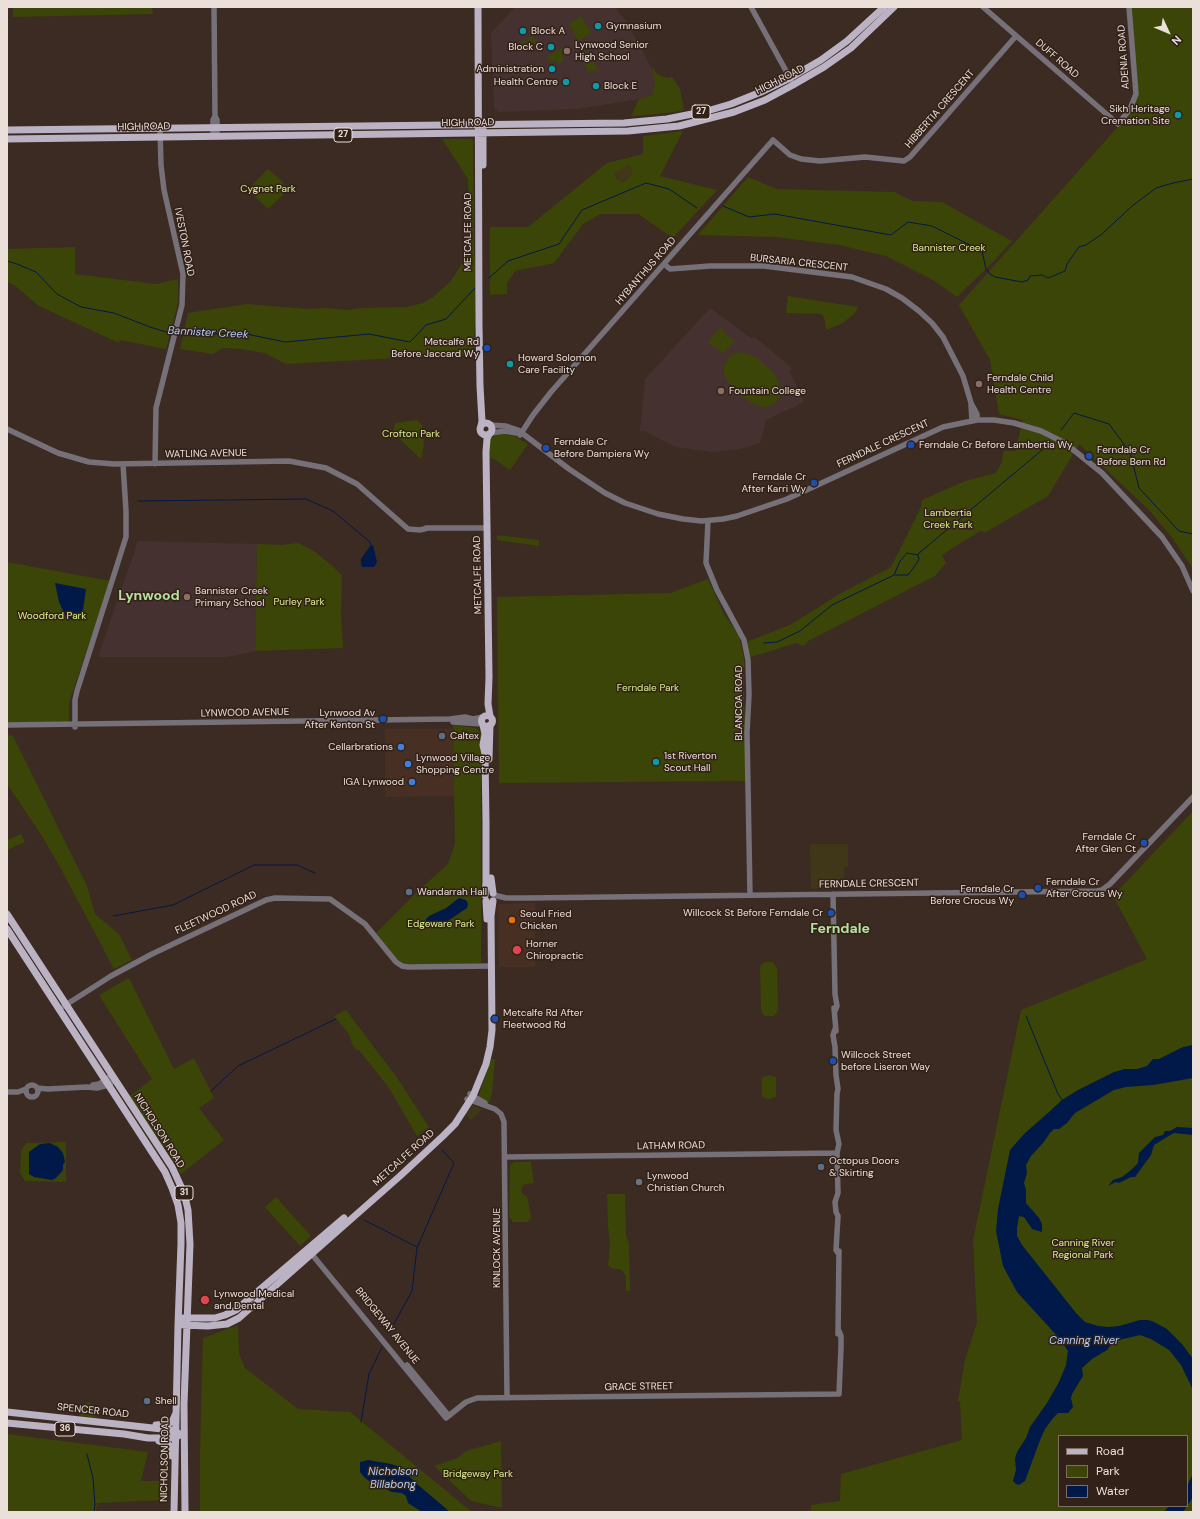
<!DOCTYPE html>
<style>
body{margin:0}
#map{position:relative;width:1200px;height:1519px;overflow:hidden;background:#3c2b22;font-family:"DM Sans",sans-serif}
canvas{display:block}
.frame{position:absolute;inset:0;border:8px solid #ebdfd9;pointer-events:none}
.legend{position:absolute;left:1058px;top:1435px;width:130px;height:72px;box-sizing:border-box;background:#322118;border:1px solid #7c6d65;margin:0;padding:5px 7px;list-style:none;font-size:12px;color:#ebdfd9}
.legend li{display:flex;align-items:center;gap:8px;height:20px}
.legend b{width:20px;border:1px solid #7c6d65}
.north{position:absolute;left:1148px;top:12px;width:40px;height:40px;-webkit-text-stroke:3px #322118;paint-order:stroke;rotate:134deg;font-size:11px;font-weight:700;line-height:16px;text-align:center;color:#ebdfd9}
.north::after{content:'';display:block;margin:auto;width:14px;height:18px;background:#ebdfd9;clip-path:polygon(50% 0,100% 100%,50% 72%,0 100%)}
</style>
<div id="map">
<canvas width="1200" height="1519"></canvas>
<div class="frame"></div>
<ul class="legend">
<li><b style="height:5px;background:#bbb2c3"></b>Road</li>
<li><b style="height:11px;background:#3b4507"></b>Park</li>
<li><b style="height:11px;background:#001948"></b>Water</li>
</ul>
<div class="north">N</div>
</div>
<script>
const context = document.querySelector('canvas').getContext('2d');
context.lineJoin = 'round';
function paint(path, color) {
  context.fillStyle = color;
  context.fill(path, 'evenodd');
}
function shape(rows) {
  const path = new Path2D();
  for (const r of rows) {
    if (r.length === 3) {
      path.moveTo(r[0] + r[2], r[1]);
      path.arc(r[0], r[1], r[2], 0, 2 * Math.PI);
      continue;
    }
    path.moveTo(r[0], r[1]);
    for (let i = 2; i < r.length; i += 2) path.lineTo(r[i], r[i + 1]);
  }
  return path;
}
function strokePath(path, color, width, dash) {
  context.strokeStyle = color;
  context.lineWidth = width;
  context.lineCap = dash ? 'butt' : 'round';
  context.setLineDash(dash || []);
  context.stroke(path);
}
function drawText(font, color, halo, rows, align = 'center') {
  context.font = font + ' "DM Sans",sans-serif';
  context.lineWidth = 3;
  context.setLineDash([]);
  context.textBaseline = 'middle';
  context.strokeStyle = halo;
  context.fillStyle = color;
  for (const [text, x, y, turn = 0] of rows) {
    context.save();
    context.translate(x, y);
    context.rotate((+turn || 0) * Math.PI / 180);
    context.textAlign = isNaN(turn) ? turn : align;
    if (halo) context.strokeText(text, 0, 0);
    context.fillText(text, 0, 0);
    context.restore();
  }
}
paint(shape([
 [385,729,453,729,454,796,385,797],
 [535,903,535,967,499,967,498,904]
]), '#472f23');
paint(shape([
 [515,7,619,7,616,9,627,22,652,69,655,83,652,95,639,99,577,109,498,112,494,107,491,33],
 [710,308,751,338,756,338,791,367,790,372,804,402,766,420,760,443,741,449,713,452,676,447,644,431,640,431,645,379],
 [138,541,257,544,255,651,228,657,98,657]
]), '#463131');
paint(shape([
 [13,7,152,7,153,14,13,17],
 [1130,7,1193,7,1193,569,1173,539,1150,511,1079,444,1048,496,986,532,980,531,942,555,946,563,935,576,808,641,804,646,796,643,748,658,745,647,749,641,792,624,841,593,891,567,921,507,922,500,965,481,996,473,1002,462,1003,451,1015,451,1023,420,999,414,990,360,959,305,1123,121,1137,94],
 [581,16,591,33,578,41,569,24],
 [533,36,537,43,521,52,517,45],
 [562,48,563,50,561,54,564,60,558,64,556,60,550,63,547,57],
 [587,50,599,72,594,70,589,72,579,55],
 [654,68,656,73,661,76,669,78,672,77,680,89,684,110,667,113,631,116,639,99,652,95,655,83,652,69],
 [683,131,660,176,717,190,673,238,638,214,601,214,583,224,554,263,515,271,507,283,507,294,490,295,490,227,528,227,607,163,643,154,643,136],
 [442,139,472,139,473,140,474,250,476,266,476,301,473,354,286,364,265,353,242,349,223,348,213,354,180,349,188,313,247,304,307,309,326,308,348,310,362,308,406,307,423,303,433,297,451,281,470,250,468,179],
 [268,169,283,182,283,195,268,209,253,195,253,184],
 [748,177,777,189,894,192,913,201,942,202,1012,241,994,261,957,297,933,280,886,256,839,245,776,237,698,235],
 [75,247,75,274,156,284,178,279,178,303,166,349,120,340,119,343,39,306,14,285,7,282,7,249],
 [788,296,858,307,856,312,843,323,826,330,825,320,822,314,786,313],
 [720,328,727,334,715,348,708,342],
 [727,335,734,341,723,354,716,348],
 [739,352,748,354,757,358,775,374,782,390,778,401,771,406,762,407,752,403,740,395,728,382,724,374,724,365,730,356],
 [417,420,422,425,424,445,421,459,393,433,395,423],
 [503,433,516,437,528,444,510,470,496,460,490,458,489,456,489,443,491,436],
 [497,535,539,540,539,546,497,540],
 [298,543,314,551,330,564,342,575,341,615,343,648,255,651,257,544,282,545],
 [7,562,111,581,69,702,69,723,7,723],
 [708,579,724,614,739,636,744,659,744,702,748,781,499,783,497,597,670,593],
 [453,725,476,728,481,733,481,963,410,965,402,963,398,960,376,933,417,892,448,864,455,844],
 [7,735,13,736,87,886,95,914,119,934,132,960,114,969,61,869,42,836,7,784],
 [1193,811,1193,1512,811,1512,811,1505,840,1501,841,1474,962,1440,960,1401,958,1401,965,1360,977,1322,973,1240,1021,1010,1147,959,1113,896],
 [1059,1436,1187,1436,1187,1506,1059,1506],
 [21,834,25,842,7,850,7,840],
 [765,962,773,962,777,968,778,1008,777,1013,774,1016,765,1016,762,1014,761,1008,760,967,762,964],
 [129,978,174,1069,194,1058,214,1098,199,1108,224,1140,181,1174,130,1096,152,1079,99,995],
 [346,1010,398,1079,429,1127,417,1136,389,1088,359,1050,357,1050,353,1046,349,1034,334,1016],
 [491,1059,495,1059,492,1093,489,1103,478,1098],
 [769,1075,776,1077,776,1097,769,1099,762,1097,762,1078],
 [66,1142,66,1182,25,1181,20,1173,21,1151,26,1143],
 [514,1162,531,1162,534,1183,525,1184,521,1189,522,1193,527,1197,528,1200,531,1218,528,1222,513,1222,509,1217,510,1165],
 [607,1194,625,1194,626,1235,629,1244,630,1291,626,1291,626,1276,622,1270,611,1268,608,1265,610,1244,608,1227],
 [276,1197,311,1236,300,1246,265,1207],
 [238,1325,239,1354,245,1368,298,1409,350,1412,472,1512,200,1512,200,1451,203,1338],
 [89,1402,91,1402,90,1408,93,1411,96,1412,97,1418,80,1416,81,1408],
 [7,1434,148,1452,141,1481,167,1481,168,1500,97,1503,96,1512,7,1512],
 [501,1441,502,1508,471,1501,434,1466,458,1458,466,1451]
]), '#3b4507');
paint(shape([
 [629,165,631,168,632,172,632,175,629,178,623,183,616,179,614,174,616,172],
 [810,844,848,844,848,867,844,867,844,888,811,889],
 [472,1105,483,1109,471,1120,465,1114]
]), '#3f3717');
paint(shape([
 [373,545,377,562,374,567,362,567,361,563,361,559,370,546],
 [55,583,86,589,83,610,79,617,74,620,69,619,65,615,59,602],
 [459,898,466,900,468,904,467,908,439,927,429,926,426,922,426,919,429,916,446,908],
 [1193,1045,1193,1078,1153,1085,1126,1087,1114,1090,1075,1113,1067,1123,1059,1129,1054,1129,1050,1133,1043,1143,1031,1156,1026,1165,1027,1173,1024,1183,1026,1190,1026,1203,1039,1218,1042,1224,1042,1232,1032,1229,1024,1217,1019,1216,1017,1228,1017,1236,1022,1245,1076,1313,1085,1322,1098,1326,1109,1327,1119,1326,1140,1320,1147,1320,1152,1321,1167,1329,1182,1344,1193,1359,1193,1390,1181,1365,1169,1350,1151,1339,1140,1335,1119,1340,1110,1346,1107,1350,1092,1359,1082,1368,1083,1376,1072,1394,1071,1398,1073,1407,1068,1413,1058,1413,1053,1418,1045,1429,1040,1440,1025,1481,1019,1485,1016,1484,1013,1481,1016,1470,1015,1459,1017,1452,1026,1438,1030,1427,1047,1403,1059,1382,1066,1365,1068,1351,1060,1339,1017,1292,1003,1266,996,1231,998,1209,1010,1150,1024,1134,1049,1112,1062,1100,1078,1090,1114,1072,1125,1069,1137,1069,1147,1066,1153,1059,1159,1059,1183,1047],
 [1177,1127,1193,1128,1193,1135,1174,1133,1167,1137,1154,1145,1151,1155,1135,1177,1131,1177,1119,1183,1116,1182,1108,1186,1113,1180,1122,1177,1131,1170,1138,1163,1139,1153,1155,1137,1163,1135,1165,1131,1170,1131],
 [50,1143,58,1147,63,1153,65,1162,63,1165,63,1170,56,1178,52,1180,34,1177,29,1174,29,1152,40,1144],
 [368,1460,391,1464,400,1467,417,1484,450,1512,422,1512,408,1503,406,1496,402,1493,392,1492,369,1481,364,1477,360,1472,360,1462],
 [1193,1474,1193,1497,1187,1506,1187,1486],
 [1169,1506,1187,1506,1183,1512,1164,1512]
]), '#001948');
strokePath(shape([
 [723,206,749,217,775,214,891,235,908,222,932,226,982,251,986,269,990,274,995,277,1022,282,1028,280,1030,276,1042,275,1048,278,1065,271,1067,264,1079,247,1086,245,1102,234,1132,206,1156,188,1173,183,1193,179],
 [7,261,17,264,36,272,57,294,81,307,114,313,150,327,173,334],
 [489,278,508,261,559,244,582,210,646,183,669,189,697,208],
 [176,334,206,335,237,332,285,342,369,334,410,342,426,325,446,319,475,288],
 [1061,430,1074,413,1109,424,1130,452,1139,488,1179,531,1193,534],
 [138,501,306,499,333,511,370,542,371,545],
 [918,554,1048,445],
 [895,575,908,575,917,563,919,559,918,555],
 [764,643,777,642,800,631,832,605,894,575,900,561,907,553,918,555],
 [113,916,173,905,254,865,297,865,315,873],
 [1026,1016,1058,1094,1063,1101],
 [211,1091,238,1066,336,1019],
 [364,1220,417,1247],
 [389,1333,412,1291,417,1248,454,1163,442,1150],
 [361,1422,369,1374,382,1347],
 [87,1454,93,1478,95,1505,94,1512]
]), '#001948', 1);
strokePath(shape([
 [214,7,215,116,217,120,217,136],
 [751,7,791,80],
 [983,7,1118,124,1130,109,1136,94,1129,7],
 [213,136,213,120,215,116],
 [664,264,670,269,710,266,764,266,852,277,886,289,902,298,919,311,932,323,943,337,963,376,971,403,977,414,977,420],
 [971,405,972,421],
 [490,425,506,426,518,430,569,469,605,493,625,503,658,514,683,519,702,521,723,519,737,516,787,499,943,427,977,420,994,420,1014,423,1041,431,1065,443,1102,473,1162,537,1182,566,1193,591],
 [7,429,58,453,89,462,114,464,289,461,326,468,357,484,408,529,420,530,428,528],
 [490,433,505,431,516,433],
 [520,435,533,415,551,392,773,140,790,155,801,159,820,161,865,157,904,161,910,157,1016,36],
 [155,464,156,408,182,305,183,274,164,190,161,165,160,129],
 [708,521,706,563,717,590,744,640,748,660,749,695,747,732,750,895],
 [426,528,487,528],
 [453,722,482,724],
 [7,725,450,719,465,717,473,719,483,717],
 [75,727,75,700,77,691,126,537,126,511,123,464],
 [833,894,835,994,837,1006,835,1011],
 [494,895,506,898,528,898,1097,891,1102,890,1110,884,1193,797],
 [64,1006,111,976,152,954,266,900,275,898,330,899,365,924,396,962,402,966,408,967,492,966],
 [834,1008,836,1031],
 [835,1029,833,1035,835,1047,836,1075,838,1089,837,1094,836,1130,839,1144,837,1153,838,1193,835,1202,836,1212,838,1216,836,1250,838,1253],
 [93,1085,99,1084,112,1075],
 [32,1091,6],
 [37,1088,48,1089,87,1087,97,1088,108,1085,115,1080],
 [7,1092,18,1092,26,1089],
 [470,1094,485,1103],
 [467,1099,495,1109,501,1114,504,1122,507,1398],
 [505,1157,837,1153],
 [310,1252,446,1418,466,1402,477,1398,839,1394,841,1348,841,1336,839,1331],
 [838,1334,839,1251],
 [407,1365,449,1416]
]), '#767179', 5.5);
strokePath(shape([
 [478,7,479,324,480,386,482,421,481,426],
 [483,127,483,165],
 [7,130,624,123,667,119,707,111,731,104,761,92,790,78,821,60,847,41,884,7],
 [7,139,628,131,679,126,734,112,765,100,793,85,824,67,851,48,894,7],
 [486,429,6],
 [489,434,487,439,486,452,489,677,488,704,490,716],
 [487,721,5.5],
 [483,725,485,734,483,745,485,754,486,823,486,882,485,895],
 [489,759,490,725],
 [491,878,493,893],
 [486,901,487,919],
 [7,914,172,1167,184,1193,188,1210,190,1244,184,1404,185,1512],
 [7,929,165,1172,172,1188,178,1205,181,1223,181,1244,178,1325,174,1512],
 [183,1318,215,1318,225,1315,236,1310,344,1218],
 [183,1325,208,1326,227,1324,239,1318,400,1176,443,1136,455,1124,473,1096,486,1064,490,1047,492,1030,491,916,493,901],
 [7,1412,171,1430,178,1436],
 [7,1423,124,1434,148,1438,172,1438,178,1433],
 [156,1425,168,1424,173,1420,176,1413],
 [159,1441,169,1445,172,1449,172,1456]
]), '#bbb2c3', 7);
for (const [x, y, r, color] of [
 [598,26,4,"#0f9aa8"],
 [523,31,4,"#0f9aa8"],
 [551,47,4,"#0f9aa8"],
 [567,51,4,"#8d6e63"],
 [552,69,4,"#0f9aa8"],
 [566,82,4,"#0f9aa8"],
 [596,86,4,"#0f9aa8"],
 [1178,115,4,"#0f9aa8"],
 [487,348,4,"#1a4fb4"],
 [510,364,4,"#0f9aa8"],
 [979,384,4,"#8d6e63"],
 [721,391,4,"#8d6e63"],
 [911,445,4,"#1a4fb4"],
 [546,448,4,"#1a4fb4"],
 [1089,456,4,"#1a4fb4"],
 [814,483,4,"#1a4fb4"],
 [187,597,4,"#8d6e63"],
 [383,719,4,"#1a4fb4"],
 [442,736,4,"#5c6f8a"],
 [401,747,4,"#3f7fe0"],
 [656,762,4,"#0f9aa8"],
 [408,764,4,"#3f7fe0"],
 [412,782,4,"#3f7fe0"],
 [1144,843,4,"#1a4fb4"],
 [1038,888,4,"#1a4fb4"],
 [409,892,4,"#5c6f8a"],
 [1022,895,4,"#1a4fb4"],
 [831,913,4,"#1a4fb4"],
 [512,920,4,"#e8710a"],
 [517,950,5,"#e0444e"],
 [495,1019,4,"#1a4fb4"],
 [833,1061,4,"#1a4fb4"],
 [821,1167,4,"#5c6f8a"],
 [639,1182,4,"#6b7280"],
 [205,1300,5,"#e0444e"],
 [147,1401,4,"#5c6f8a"]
]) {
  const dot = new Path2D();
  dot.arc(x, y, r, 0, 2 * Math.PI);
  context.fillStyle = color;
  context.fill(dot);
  strokePath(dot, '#322118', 1.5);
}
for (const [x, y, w] of [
 [701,112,18],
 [343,135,18],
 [184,1193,18],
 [65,1429,20]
]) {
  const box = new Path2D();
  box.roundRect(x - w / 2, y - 7, w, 14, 3);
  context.fillStyle = '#322118';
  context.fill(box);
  strokePath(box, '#ebdfd9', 1);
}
drawText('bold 9px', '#ebdfd9', null, [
 ["27",701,112],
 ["27",343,135],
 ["31",184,1193],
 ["36",65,1429]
]);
drawText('10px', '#ebdfd9', '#322118', [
 ["Gymnasium",606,26],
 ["Block A",531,31],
 ["Lynwood Senior",575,45],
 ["High School",575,57],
 ["Block C",543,47,"right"],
 ["Administration",544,69,"right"],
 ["Health Centre",558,82,"right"],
 ["Block E",604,86],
 ["Sikh Heritage",1170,109,"right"],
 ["Cremation Site",1170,121,"right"],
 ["Metcalfe Rd",479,342,"right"],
 ["Before Jaccard Wy",479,354,"right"],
 ["Howard Solomon",518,358],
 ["Care Facility",518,370],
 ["Ferndale Child",987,378],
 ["Health Centre",987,390],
 ["Fountain College",729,391],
 ["Ferndale Cr",554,442],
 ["Before Dampiera Wy",554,454],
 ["Ferndale Cr Before Lambertia Wy",919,445],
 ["Ferndale Cr",1097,450],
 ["Before Bern Rd",1097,462],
 ["Ferndale Cr",806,477,"right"],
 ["After Karri Wy",806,489,"right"],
 ["Bannister Creek",195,591],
 ["Primary School",195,603],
 ["Lynwood Av",375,713,"right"],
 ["After Kenton St",375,725,"right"],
 ["Caltex",450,736],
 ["Cellarbrations",393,747,"right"],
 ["1st Riverton",664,756],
 ["Scout Hall",664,768],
 ["Lynwood Village",416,758],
 ["Shopping Centre",416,770],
 ["IGA Lynwood",404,782,"right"],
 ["Ferndale Cr",1136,837,"right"],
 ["After Glen Ct",1136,849,"right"],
 ["Ferndale Cr",1046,882],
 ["After Crocus Wy",1046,894],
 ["Ferndale Cr",1014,889,"right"],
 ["Before Crocus Wy",1014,901,"right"],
 ["Wandarrah Hall",417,892],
 ["Willcock St Before Ferndale Cr",823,913,"right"],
 ["Seoul Fried",520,914],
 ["Chicken",520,926],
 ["Horner",526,944],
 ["Chiropractic",526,956],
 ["Metcalfe Rd After",503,1013],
 ["Fleetwood Rd",503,1025],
 ["Willcock Street",841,1055],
 ["before Liseron Way",841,1067],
 ["Octopus Doors",829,1161],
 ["& Skirting",829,1173],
 ["Lynwood",647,1176],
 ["Christian Church",647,1188],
 ["Lynwood Medical",214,1294],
 ["and Dental",214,1306],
 ["Shell",155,1401]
], 'left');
drawText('10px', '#ebdfd9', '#322118', [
 ["ADENIA ROAD",1124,57,-94],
 ["DUFF ROAD",1057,59,41],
 ["HIGH ROAD",780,80,-27],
 ["HIBBERTIA CRESCENT",940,109,-49],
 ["HIGH ROAD",468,123,-1],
 ["HIGH ROAD",144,127,-1],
 ["METCALFE ROAD",468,232,-90],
 ["IVESTON ROAD",184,242,79],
 ["BURSARIA CRESCENT",799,263,6],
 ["HYBANTHUS ROAD",646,271,-49],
 ["FERNDALE CRESCENT",883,444,-25],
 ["WATLING AVENUE",206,454,-1],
 ["METCALFE ROAD",478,575,-91],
 ["BLANCOA ROAD",739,703,-90],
 ["LYNWOOD AVENUE",245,713,-1],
 ["FERNDALE CRESCENT",869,884,-1],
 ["FLEETWOOD ROAD",216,913,-25],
 ["NICHOLSON ROAD",159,1131,58],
 ["LATHAM ROAD",671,1146,-1],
 ["METCALFE ROAD",404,1158,-42],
 ["KINLOCK AVENUE",497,1248,-90],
 ["BRIDGEWAY AVENUE",387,1326,51],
 ["GRACE STREET",639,1387,-1],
 ["SPENCER ROAD",93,1411,6],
 ["NICHOLSON ROAD",165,1459,-89]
]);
drawText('10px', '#daef8d', '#322118', [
 ["Cygnet Park",268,189],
 ["Bannister Creek",949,248],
 ["Crofton Park",411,434],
 ["Lambertia",948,513],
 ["Creek Park",948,525],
 ["Purley Park",299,602],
 ["Woodford Park",52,616],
 ["Ferndale Park",648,688],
 ["Edgeware Park",441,924],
 ["Canning River",1083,1243],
 ["Regional Park",1083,1255],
 ["Bridgeway Park",478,1474]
]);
drawText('italic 11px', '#aecdfc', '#322118', [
 ["Bannister Creek",208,333,3],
 ["Canning River",1084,1341],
 ["Nicholson",393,1472],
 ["Billabong",393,1485]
]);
drawText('bold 14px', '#b5e19e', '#322118', [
 ["Lynwood",149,596],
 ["Ferndale",840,929]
]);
</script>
